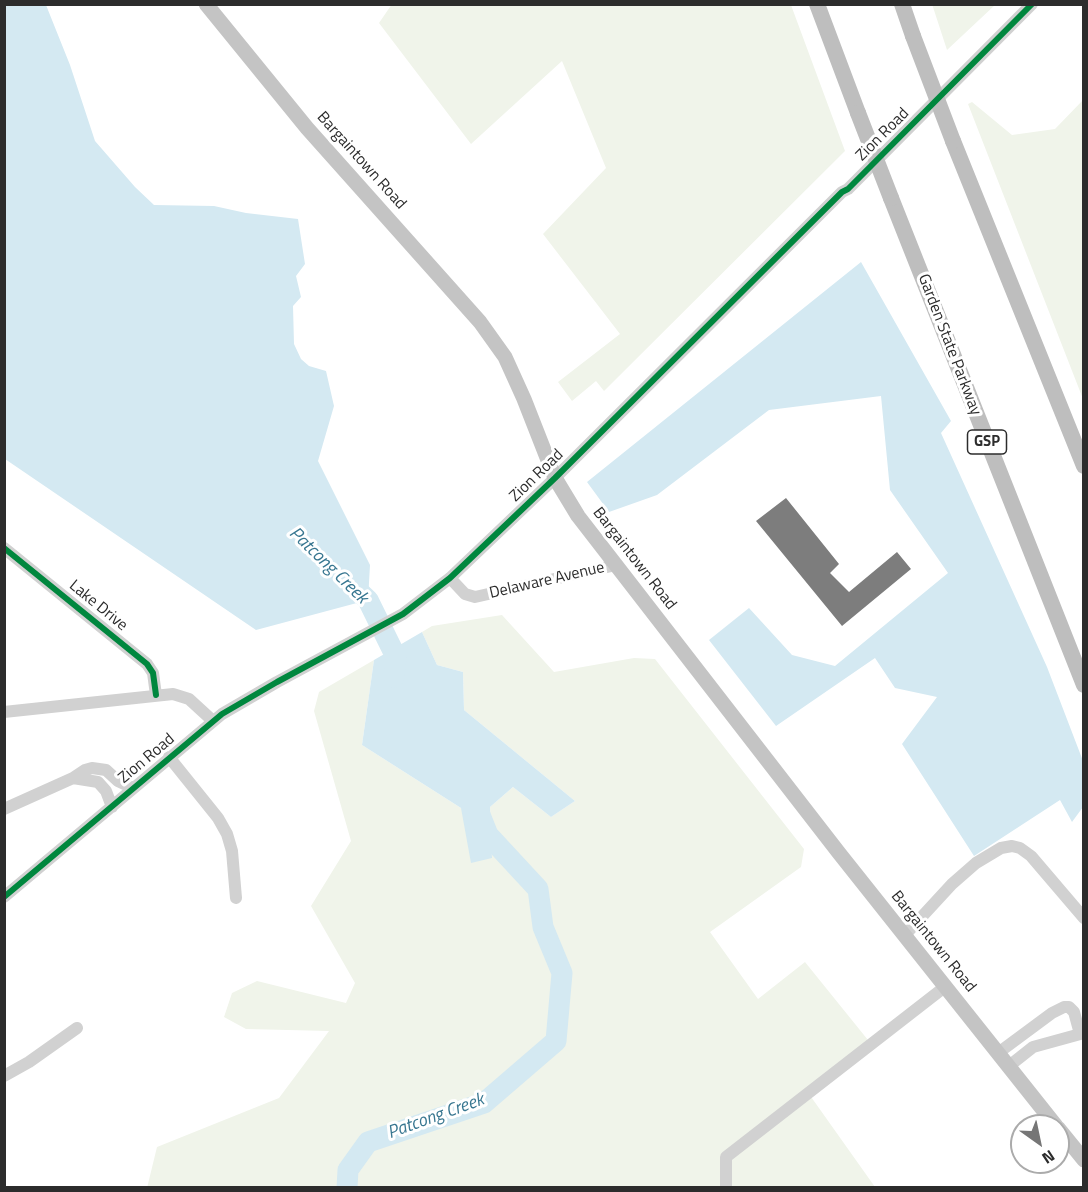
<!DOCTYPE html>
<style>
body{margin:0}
#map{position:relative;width:1088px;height:1192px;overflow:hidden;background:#fff;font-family:"Titillium Web",sans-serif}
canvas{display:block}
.frame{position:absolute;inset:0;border:6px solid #2c2c2c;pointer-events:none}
.north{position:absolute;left:1010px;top:1114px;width:60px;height:60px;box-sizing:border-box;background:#fff;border:2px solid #ababab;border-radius:50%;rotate:147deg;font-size:16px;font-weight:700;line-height:24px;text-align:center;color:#2c2c2c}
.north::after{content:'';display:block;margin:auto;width:21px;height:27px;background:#767676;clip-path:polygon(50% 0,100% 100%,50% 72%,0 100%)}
</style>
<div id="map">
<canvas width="1088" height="1192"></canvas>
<div class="frame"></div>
<div class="north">N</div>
</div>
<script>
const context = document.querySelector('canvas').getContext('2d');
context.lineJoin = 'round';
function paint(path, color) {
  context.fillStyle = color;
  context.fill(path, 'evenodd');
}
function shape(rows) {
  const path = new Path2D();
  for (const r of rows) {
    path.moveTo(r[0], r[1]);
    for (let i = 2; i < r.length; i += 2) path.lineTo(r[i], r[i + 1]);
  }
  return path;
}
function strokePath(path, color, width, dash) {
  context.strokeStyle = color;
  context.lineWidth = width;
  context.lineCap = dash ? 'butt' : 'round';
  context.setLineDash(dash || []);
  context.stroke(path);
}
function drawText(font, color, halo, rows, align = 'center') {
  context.font = font + ' "Titillium Web",sans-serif';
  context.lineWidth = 6;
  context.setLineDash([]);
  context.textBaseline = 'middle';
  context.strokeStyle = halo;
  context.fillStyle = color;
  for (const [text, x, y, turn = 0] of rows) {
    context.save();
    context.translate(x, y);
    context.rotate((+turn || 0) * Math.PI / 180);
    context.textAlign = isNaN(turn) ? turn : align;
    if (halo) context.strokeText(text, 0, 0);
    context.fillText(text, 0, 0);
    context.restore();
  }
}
paint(shape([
 [392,4,791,5,845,151,604,391,596,381,572,401,558,382,620,334,543,234,606,168,562,61,471,144,379,23],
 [932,4,995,4,995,5,947,50],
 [1083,100,1083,399,968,104,972,102,1012,135,1055,129],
 [502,615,554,672,634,658,655,659,804,849,801,867,710,932,758,999,805,962,872,1045,809,1094,875,1187,147,1188,157,1147,279,1098,329,1031,246,1029,224,1017,232,993,257,981,346,1003,355,983,311,906,351,841,314,711,319,692,374,660,362,745,461,808,492,858,490,807,513,787,551,817,575,801,464,710,463,672,437,665,422,632,432,626]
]), '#f0f4ea');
paint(shape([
 [4,5,46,5,70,65,95,141,135,187,154,205,214,206,246,213,298,219,305,264,296,276,301,297,293,306,294,344,301,359,309,366,326,371,334,406,318,461,370,565,368,600,256,630,5,459],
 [861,262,951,421,941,433,1047,667,1083,761,1083,807,1072,822,1060,800,974,856,902,744,937,697,895,688,875,658,776,726,709,640,749,608,792,655,835,666,948,573,890,490,881,396,769,410,657,495,609,512,587,482],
 [422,632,437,665,463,672,464,710,575,801,551,817,513,787,490,807,492,858,471,863,461,808,362,745,374,660]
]), '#d4e9f2');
strokePath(shape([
 [349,582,368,600,396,657,394,677],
 [347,1188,348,1170,368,1142,484,1103,556,1041,562,973,543,927,538,889,488,835,480,815]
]), '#d4e9f2', 21);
paint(shape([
 [786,498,839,564,830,573,849,592,897,552,911,569,842,626,756,521]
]), '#7d7d7d');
strokePath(shape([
 [4,548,147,664,153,673,156,695],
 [450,578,465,594,475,597,616,565],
 [4,712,173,694,189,699,213,721],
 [169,757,218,818,227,834,232,851,236,898],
 [73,778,98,782,106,791,112,807],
 [4,809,73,778,85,770,92,768,106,770,118,781,133,788],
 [4,897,222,714,277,682,403,614,450,578,555,478,842,192,848,189,1032,4],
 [905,935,952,884,976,863,1001,848,1012,846,1020,848,1031,856,1084,918],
 [998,1053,1052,1013,1064,1007,1069,1007,1074,1012,1080,1034],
 [1009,1066,1033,1047,1084,1033],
 [4,1076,29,1062,77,1028],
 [726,1188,726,1157,946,986]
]), '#d1d1d1', 12);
strokePath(shape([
 [206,4,307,128,480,322,505,357,524,399,555,478,578,516,839,853,1056,1126],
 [1058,1128,1084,1160]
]), '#c4c4c4', 15);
strokePath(shape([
 [817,4,858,113],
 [902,4,913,36],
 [953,141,1084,466],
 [891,198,1084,685]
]), '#bebebe', 16);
strokePath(shape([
 [913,36,953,141],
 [858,113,891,198]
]), '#bebebe', 16);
strokePath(shape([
 [4,548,147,664,153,673,156,695],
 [4,897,222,714,277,682,403,614,450,578,555,478,842,192,848,189,1032,4]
]), '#00873e', 6);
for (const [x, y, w] of [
 [987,442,39]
]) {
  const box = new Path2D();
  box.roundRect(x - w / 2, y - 12, w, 24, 4.5);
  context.fillStyle = '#fff';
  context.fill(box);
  strokePath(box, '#2c2c2c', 1.5);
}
drawText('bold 15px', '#2c2c2c', null, [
 ["GSP",987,442]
]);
drawText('16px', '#2c2c2c', '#fff', [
 ["Zion Road",883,135,-45],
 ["Bargaintown Road",361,161,48],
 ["Garden State Parkway",949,345,69],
 ["Zion Road",537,476,-44],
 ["Bargaintown Road",634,559,52],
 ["Delaware Avenue",547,581,-13],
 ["Lake Drive",98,606,39],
 ["Zion Road",147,759,-40],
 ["Bargaintown Road",933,942,51]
]);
drawText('italic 18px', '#377690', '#fff', [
 ["Patcong Creek",328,566,44],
 ["Patcong Creek",436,1117,-20]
]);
</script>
